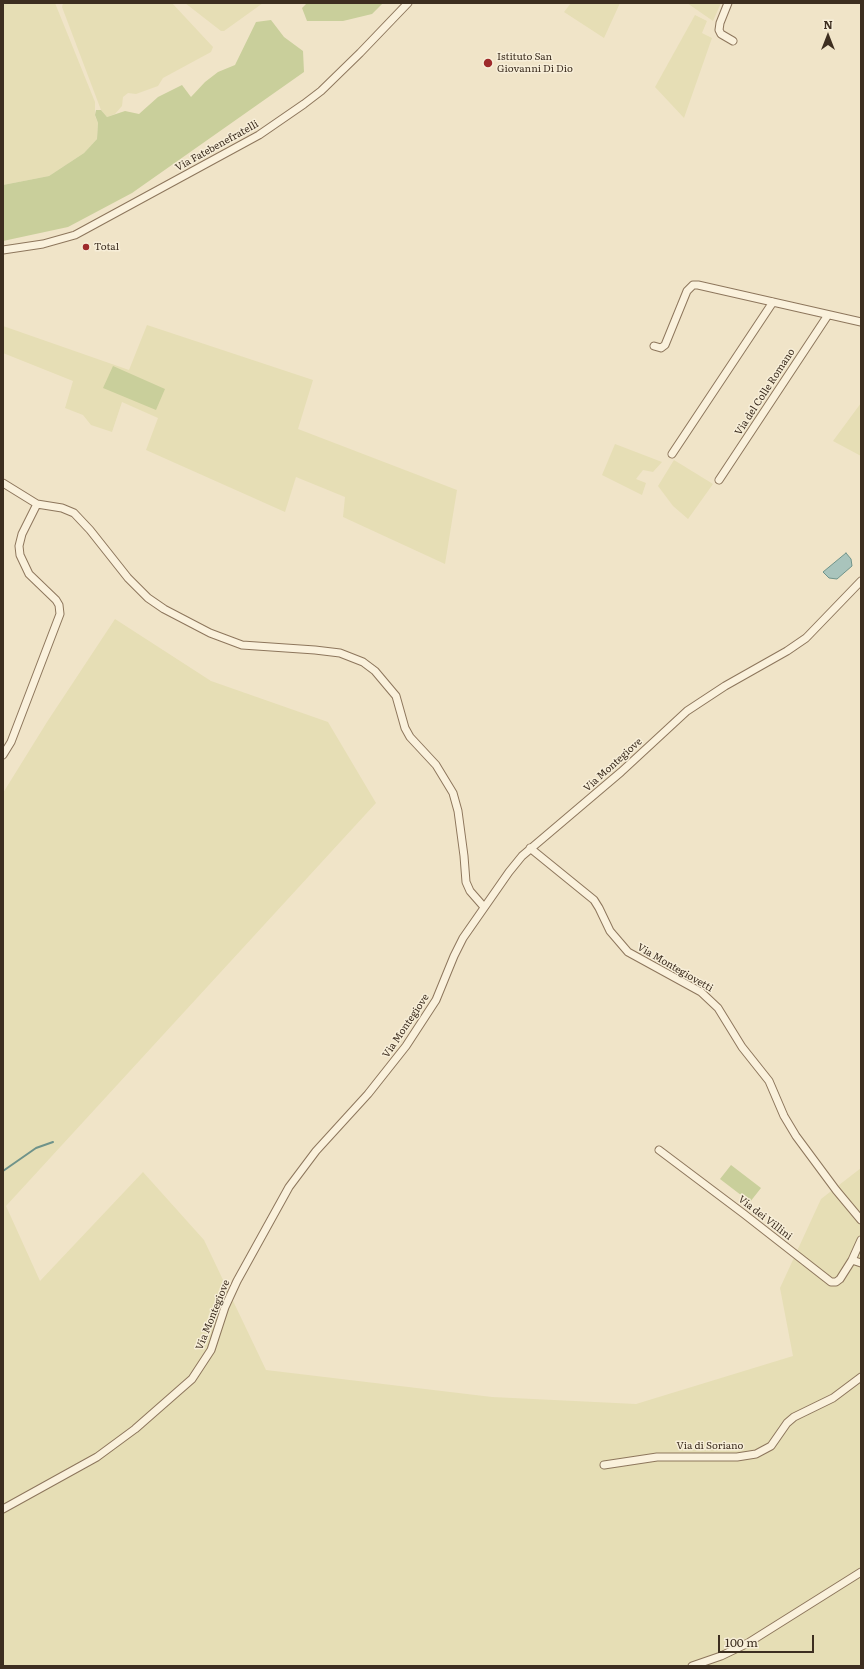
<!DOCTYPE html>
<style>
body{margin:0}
#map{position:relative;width:864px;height:1669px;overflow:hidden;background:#f0e4c8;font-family:Literata,serif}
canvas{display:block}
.frame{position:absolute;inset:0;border:4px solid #3d2e20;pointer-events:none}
.north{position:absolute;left:808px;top:16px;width:40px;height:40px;-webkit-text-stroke:3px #f7eed8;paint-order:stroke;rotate:0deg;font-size:11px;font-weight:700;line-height:16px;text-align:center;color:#3d2e20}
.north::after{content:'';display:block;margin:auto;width:14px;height:18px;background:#3d2e20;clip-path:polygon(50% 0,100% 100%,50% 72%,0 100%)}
.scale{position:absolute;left:718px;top:1635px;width:96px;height:18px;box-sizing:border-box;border:2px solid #3d2e20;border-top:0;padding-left:5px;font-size:12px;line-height:14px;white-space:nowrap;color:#3d2e20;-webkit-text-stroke:3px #f7eed8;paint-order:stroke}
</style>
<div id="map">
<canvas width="864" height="1669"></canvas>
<div class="frame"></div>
<div class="north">N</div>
<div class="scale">100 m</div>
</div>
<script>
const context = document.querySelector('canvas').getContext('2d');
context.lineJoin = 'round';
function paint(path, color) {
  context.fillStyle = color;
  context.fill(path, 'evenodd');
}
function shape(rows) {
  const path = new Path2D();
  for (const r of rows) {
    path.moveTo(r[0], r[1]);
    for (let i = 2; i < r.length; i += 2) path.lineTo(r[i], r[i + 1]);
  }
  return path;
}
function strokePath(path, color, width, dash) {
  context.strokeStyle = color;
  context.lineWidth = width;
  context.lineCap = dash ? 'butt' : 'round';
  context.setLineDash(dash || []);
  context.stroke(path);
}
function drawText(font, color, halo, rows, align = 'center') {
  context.font = font + ' Literata,serif';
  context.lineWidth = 3;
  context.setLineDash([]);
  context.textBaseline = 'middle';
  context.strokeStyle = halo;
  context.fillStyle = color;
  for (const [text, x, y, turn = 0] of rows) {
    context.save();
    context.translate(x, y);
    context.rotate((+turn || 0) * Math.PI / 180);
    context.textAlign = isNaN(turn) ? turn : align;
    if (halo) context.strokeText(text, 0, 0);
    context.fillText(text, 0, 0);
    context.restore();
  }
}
paint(shape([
 [3,3,55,3,95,102,95,116,98,123,97,139,84,153,49,176,3,185],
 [63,3,172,3,213,47,211,52,163,78,158,86,136,94,128,93,123,97,122,106,115,114,107,117,101,110,62,7],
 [185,3,263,3,224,31,221,31],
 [571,3,620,3,604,38,564,12],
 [687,3,721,3,713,21],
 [695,15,707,21,702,33,712,38,684,118,655,87],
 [147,325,313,380,298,429,457,490,445,564,343,517,345,497,296,477,285,512,146,450,158,418,122,402,112,432,91,425,83,415,65,408,73,381,3,353,3,326,129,370],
 [861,403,861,456,833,441],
 [615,444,662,462,653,472,643,470,636,479,646,483,642,495,602,475],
 [674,460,713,484,688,519,673,506,658,486],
 [115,619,211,681,328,722,376,803,6,1206,40,1281,143,1172,204,1240,266,1370,492,1397,636,1404,793,1356,780,1288,821,1199,861,1168,861,1666,3,1666,3,793,47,722]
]), '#e6deb5');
paint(shape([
 [307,3,383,3,372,14,343,21,307,21,302,8],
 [271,20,284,37,303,51,304,72,132,193,68,227,3,241,3,185,49,176,84,153,97,139,98,123,95,115,96,110,101,110,107,117,125,111,139,114,158,97,182,85,191,97,205,82,218,72,235,65,256,22],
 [113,366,165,389,156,410,103,388],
 [731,1165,761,1188,750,1202,720,1179]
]), '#c9cf9b');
const water = shape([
 [846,553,851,559,852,566,837,579,829,578,823,572,846,553]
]);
paint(water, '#a9c4bc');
strokePath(water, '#6f938a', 1);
strokePath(shape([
 [3,1171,36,1148,53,1142]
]), '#6f938a', 2);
const minor = shape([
 [728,3,720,23,719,30,721,34,733,41],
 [3,250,43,244,75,235,259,135,304,104,321,91,360,53,408,3],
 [654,346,661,348,665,345,687,291,693,285,698,285,861,322],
 [672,454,773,302],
 [719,480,828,315],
 [3,483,37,504,62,508,74,513,90,530,128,578,148,598,164,609,210,633,242,645,315,650,340,653,363,662,375,671,396,696,405,728,410,737,436,765,453,793,458,811,464,856,466,882,470,891,484,907],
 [3,755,11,742,60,614,59,605,56,600,29,574,20,555,19,546,22,534,37,504],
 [530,848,594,900,599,908,610,931,628,952,701,992,718,1008,742,1047,769,1081,784,1116,796,1136,836,1190,861,1220],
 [659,1150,744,1214,831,1282,836,1282,840,1279,852,1260],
 [861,1240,852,1260,861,1263],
 [604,1465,657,1457,737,1457,756,1454,771,1446,787,1423,794,1417,833,1398,861,1377],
 [3,1509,97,1457,135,1429,192,1379,211,1350,225,1307,237,1281,289,1187,316,1151,368,1094,406,1046,436,1000,454,956,463,938,509,872,522,856,621,772,687,711,725,686,787,651,806,638,861,581],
 [692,1666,721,1656,748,1643,861,1572]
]);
strokePath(minor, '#8d765c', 9);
strokePath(minor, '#faf1dc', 7);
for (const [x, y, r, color] of [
 [488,63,5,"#9e2a2b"],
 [86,247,4,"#9e2a2b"]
]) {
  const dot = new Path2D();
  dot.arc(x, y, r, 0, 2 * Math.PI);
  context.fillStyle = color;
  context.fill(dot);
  strokePath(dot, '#f7eed8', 1.5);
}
drawText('10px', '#3d2e20', '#f7eed8', [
 ["Istituto San",497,57],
 ["Giovanni Di Dio",497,69],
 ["Total",94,247]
], 'left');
drawText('10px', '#3d2e20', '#f7eed8', [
 ["Via Fatebenefratelli",217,146,-29],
 ["Via del Colle Romano",765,392,-57],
 ["Via Montegiove",613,765,-42],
 ["Via Montegiovetti",675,968,30],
 ["Via Montegiove",406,1026,-56],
 ["Via dei Villini",765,1218,38],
 ["Via Montegiove",213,1315,-68],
 ["Via di Soriano",710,1446]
]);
</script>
